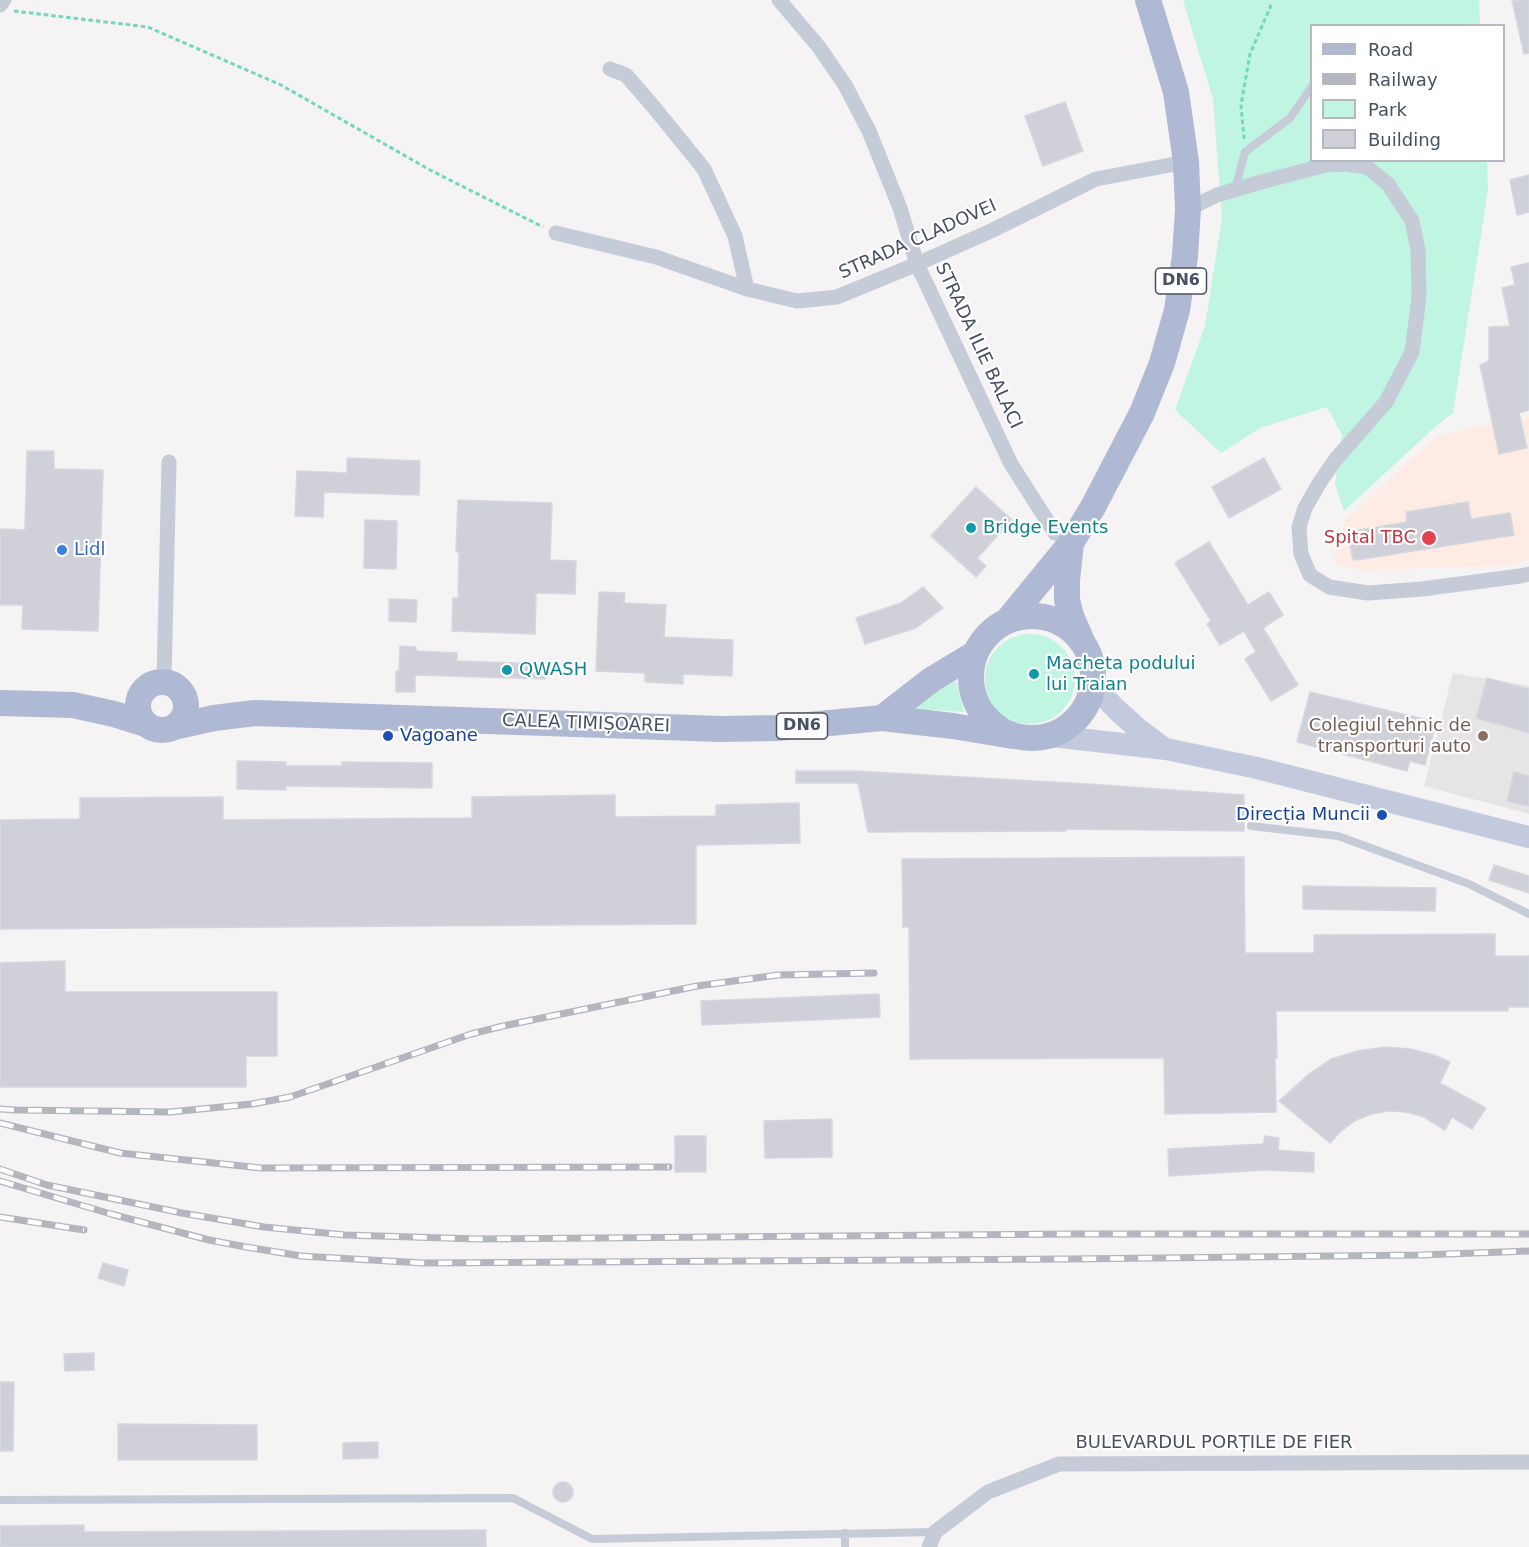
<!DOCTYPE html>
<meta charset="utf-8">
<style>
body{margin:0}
#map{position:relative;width:1529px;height:1547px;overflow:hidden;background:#f5f3f3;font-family:"DejaVu Sans",sans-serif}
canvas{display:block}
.legend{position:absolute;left:1310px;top:24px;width:195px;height:138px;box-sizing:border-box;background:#fff;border:2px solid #b6b9c1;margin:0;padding:8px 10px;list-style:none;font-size:18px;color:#485063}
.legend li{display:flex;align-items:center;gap:12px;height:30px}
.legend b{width:30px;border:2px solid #b6b9c1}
</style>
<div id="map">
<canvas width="1529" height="1547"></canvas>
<ul class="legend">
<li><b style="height:8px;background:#b0b9d3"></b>Road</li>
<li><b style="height:8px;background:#b4b5be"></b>Railway</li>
<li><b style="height:16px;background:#bff5e1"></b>Park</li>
<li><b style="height:16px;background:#cfd0d8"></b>Building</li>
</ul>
</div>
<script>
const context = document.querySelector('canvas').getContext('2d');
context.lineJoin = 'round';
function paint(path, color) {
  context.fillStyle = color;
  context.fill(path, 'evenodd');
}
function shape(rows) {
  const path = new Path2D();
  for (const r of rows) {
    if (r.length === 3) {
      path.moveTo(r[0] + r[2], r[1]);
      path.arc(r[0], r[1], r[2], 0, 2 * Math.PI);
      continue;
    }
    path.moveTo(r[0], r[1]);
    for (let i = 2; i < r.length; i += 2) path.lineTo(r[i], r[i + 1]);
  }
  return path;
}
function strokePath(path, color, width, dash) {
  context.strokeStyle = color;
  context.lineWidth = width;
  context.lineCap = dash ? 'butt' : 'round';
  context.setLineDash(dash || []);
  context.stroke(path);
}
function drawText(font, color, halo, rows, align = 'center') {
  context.font = font + ' "DejaVu Sans",sans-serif';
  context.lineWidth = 4.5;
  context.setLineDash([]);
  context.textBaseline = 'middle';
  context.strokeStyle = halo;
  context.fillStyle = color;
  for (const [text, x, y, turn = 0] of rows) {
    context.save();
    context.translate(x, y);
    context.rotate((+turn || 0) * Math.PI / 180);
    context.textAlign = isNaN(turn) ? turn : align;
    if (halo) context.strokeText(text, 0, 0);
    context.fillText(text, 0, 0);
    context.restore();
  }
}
paint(shape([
 [1453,673,1529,686,1529,814,1424,786]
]), '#e6e4e5');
paint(shape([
 [1529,417,1529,560,1505,566,1357,570,1337,564,1334,555,1346,520,1438,435]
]), '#feece4');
paint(shape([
 [1183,0,1479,0,1480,25,1312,26,1312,160,1487,161,1488,190,1453,413,1436,426,1344,511,1335,484,1342,435,1327,407,1260,428,1221,453,1175,410,1205,326,1222,218,1213,99],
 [1030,679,45],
 [956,681,964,712,934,710,892,715]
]), '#bff5e1');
const building = shape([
 [1512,0,1529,0,1529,53,1524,54,1512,0],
 [1065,102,1083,151,1043,166,1025,116,1065,102],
 [1529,175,1529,212,1517,215,1510,180,1529,175],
 [1529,263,1529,410,1519,413,1527,448,1499,454,1480,365,1489,361,1489,327,1510,326,1502,288,1515,285,1511,267,1529,263],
 [27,451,54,451,54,469,103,470,98,631,22,629,23,605,0,605,0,529,25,530,27,451],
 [347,458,420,461,419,495,324,492,323,517,295,516,297,471,347,473,347,458],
 [1264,458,1281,489,1229,518,1212,487,1264,458],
 [976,487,1012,520,977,558,986,566,976,577,931,536,976,487],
 [458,500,552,503,550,560,576,561,575,594,536,593,535,634,452,631,453,598,458,598,459,552,456,552,458,500],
 [1468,502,1471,519,1510,513,1514,535,1357,560,1353,559,1352,556,1348,532,1407,522,1406,512,1468,502],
 [365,520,397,521,396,569,364,568,365,520],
 [1209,542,1248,605,1269,592,1283,615,1263,628,1298,685,1271,701,1245,659,1256,652,1244,631,1220,645,1207,624,1211,621,1175,563,1209,542],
 [923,587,943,608,916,628,865,644,856,618,901,603,923,587],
 [599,592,625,593,624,603,666,605,664,637,733,640,732,676,683,674,683,684,645,682,645,673,596,671,599,592],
 [389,599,417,600,416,622,389,621,389,599],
 [400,646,416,647,416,651,457,653,457,661,546,664,545,679,415,675,415,692,396,692,396,671,399,671,400,646],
 [1487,678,1529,689,1529,733,1476,718,1487,678],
 [1310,692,1436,722,1425,765,1410,761,1407,771,1297,742,1310,692],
 [237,761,286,762,286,766,342,766,342,762,432,763,432,788,286,786,286,790,237,789,237,761],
 [796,771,855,771,1088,784,1244,795,1244,831,1066,829,1066,831,868,832,858,783,796,783,796,771],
 [1514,772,1529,776,1529,806,1507,801,1514,772],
 [615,795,615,817,716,816,716,805,799,803,800,843,696,845,696,924,0,929,0,820,80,819,80,798,223,797,223,820,472,818,472,797,615,795],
 [1244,857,1245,953,1314,953,1314,935,1495,934,1495,956,1529,956,1529,1007,1508,1007,1508,1011,1276,1011,1277,1058,1275,1058,1276,1112,1165,1114,1164,1058,910,1059,909,927,903,927,902,859,1244,857],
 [1494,865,1529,876,1529,893,1489,880,1494,865],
 [1303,886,1436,888,1435,911,1303,909,1303,886],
 [65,961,65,992,277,992,277,1056,246,1056,246,1087,0,1087,0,963,65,961],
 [879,994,880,1017,702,1025,701,1001,879,994],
 [1385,1047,1410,1049,1434,1055,1450,1062,1440,1083,1486,1108,1472,1129,1452,1117,1445,1130,1424,1117,1406,1112,1389,1111,1372,1114,1356,1120,1340,1132,1330,1143,1279,1101,1309,1074,1331,1059,1358,1051,1385,1047],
 [832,1119,832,1157,765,1158,764,1121,832,1119],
 [675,1136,706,1136,706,1172,675,1172,675,1136],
 [1265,1136,1279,1138,1278,1150,1314,1153,1314,1172,1265,1170,1169,1176,1168,1149,1263,1144,1265,1136],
 [103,1263,128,1270,124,1286,98,1278,103,1263],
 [94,1353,94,1370,65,1371,64,1354,94,1353],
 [0,1382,14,1382,13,1451,0,1451,0,1382],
 [118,1424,257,1425,257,1460,118,1460,118,1424],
 [378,1442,378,1458,343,1459,343,1443,378,1442],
 [563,1492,10],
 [84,1525,84,1532,486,1530,486,1547,0,1547,0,1526,84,1525]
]);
paint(building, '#cfd0d8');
strokePath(building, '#d6d7de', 1.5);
strokePath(shape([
 [14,11,148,27,281,85,430,170,543,227],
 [1244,139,1241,105,1250,54,1272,3],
 [979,634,990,626]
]), '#73d7be', 3, [4.5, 3]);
strokePath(shape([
 [1235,189,1245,152,1290,118,1312,86],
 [1251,826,1338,836,1469,884,1529,914],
 [0,1500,513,1498,592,1539,935,1532],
 [845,1533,845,1547]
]), '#c6cbd8', 8);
strokePath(shape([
 [779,0,819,47,845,85,869,131,900,208,917,264,1011,464,1055,533,1073,538],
 [0,5,4,0],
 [610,69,626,75,652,105,704,169,735,236,747,289],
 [1188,209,1217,195,1261,182,1326,165,1346,164,1367,167,1388,184,1412,221,1418,250,1419,297,1412,352,1386,402,1336,459,1320,482,1305,508,1299,527,1301,554,1310,575,1329,587,1368,593,1422,589,1520,576,1529,574],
 [556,233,656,257,747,289,797,301,837,297,917,264,993,230,1096,179,1186,162],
 [164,681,169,462],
 [929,1547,935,1532,988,1492,1059,1464,1529,1462]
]), '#c6cbd8', 15);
strokePath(shape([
 [1093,685,1116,709,1137,728,1165,749],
 [1052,736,1166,749,1257,768,1529,837]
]), '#c4cadd', 22);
strokePath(shape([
 [1071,543,1067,580,1067,600,1071,616,1081,639],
 [1032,677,61],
 [1008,620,1071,543,1093,507,1142,413,1162,363,1177,310,1185,256,1188,209,1186,162,1176,92,1148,0],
 [162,706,24],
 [0,703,73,705,114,714,146,724],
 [882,718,931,680,974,654],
 [178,726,214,718,255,713,721,729,777,728,882,718,953,726,1013,736]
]), '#b0b9d3', 26);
const rail = shape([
 [0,1109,16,1110,170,1112,252,1104,290,1097,471,1034,503,1026,697,986,778,975,874,973],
 [0,1123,120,1153,261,1168,669,1167],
 [0,1169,47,1185,182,1213,264,1227,345,1235,478,1239,1071,1234,1529,1234],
 [0,1181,111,1214,209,1240,246,1247,301,1256,423,1263,1070,1259,1421,1255,1529,1251],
 [0,1217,84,1230]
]);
strokePath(rail, '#b4b5be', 7);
strokePath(rail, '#fff', 4.5, [14]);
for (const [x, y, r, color] of [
 [971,528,6,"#0f9aa8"],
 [1429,538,8,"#e0444e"],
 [62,550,6,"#3f7fe0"],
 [507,670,6,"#0f9aa8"],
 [1034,674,6,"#0f9aa8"],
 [388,736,6,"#1a4fb4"],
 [1483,736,6,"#8d6e63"],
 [1382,815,6,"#1a4fb4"]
]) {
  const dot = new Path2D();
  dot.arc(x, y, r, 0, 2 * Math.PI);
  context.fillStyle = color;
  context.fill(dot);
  strokePath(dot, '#fff', 2);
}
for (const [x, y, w] of [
 [1181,281,51],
 [802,726,51]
]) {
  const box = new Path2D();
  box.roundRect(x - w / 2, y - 13, w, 26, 4.5);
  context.fillStyle = '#fff';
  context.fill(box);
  strokePath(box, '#485063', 1.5);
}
drawText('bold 16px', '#485063', null, [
 ["DN6",1181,281],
 ["DN6",802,726]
]);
drawText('18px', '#485063', '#fff', [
 ["STRADA CLADOVEI",918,240,-24],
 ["STRADA ILIE BALACI",978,346,65],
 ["CALEA TIMIȘOAREI",586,724,2],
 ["BULEVARDUL PORȚILE DE FIER",1214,1443]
]);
drawText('18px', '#0d838f', '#fff', [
 ["Bridge Events",983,528],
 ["Macheta podului",1046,664],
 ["lui Traian",1046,685],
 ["QWASH",519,670]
], 'left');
drawText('18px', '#be3a42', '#fff', [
 ["Spital TBC",1416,538]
], 'right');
drawText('18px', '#366cbe', '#fff', [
 ["Lidl",74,550]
], 'left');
drawText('18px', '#785e54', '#fff', [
 ["Colegiul tehnic de",1471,726],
 ["transporturi auto",1471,747]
], 'right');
drawText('18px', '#164399', '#fff', [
 ["Vagoane",400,736],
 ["Direcția Muncii",1370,815,"right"]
], 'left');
</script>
